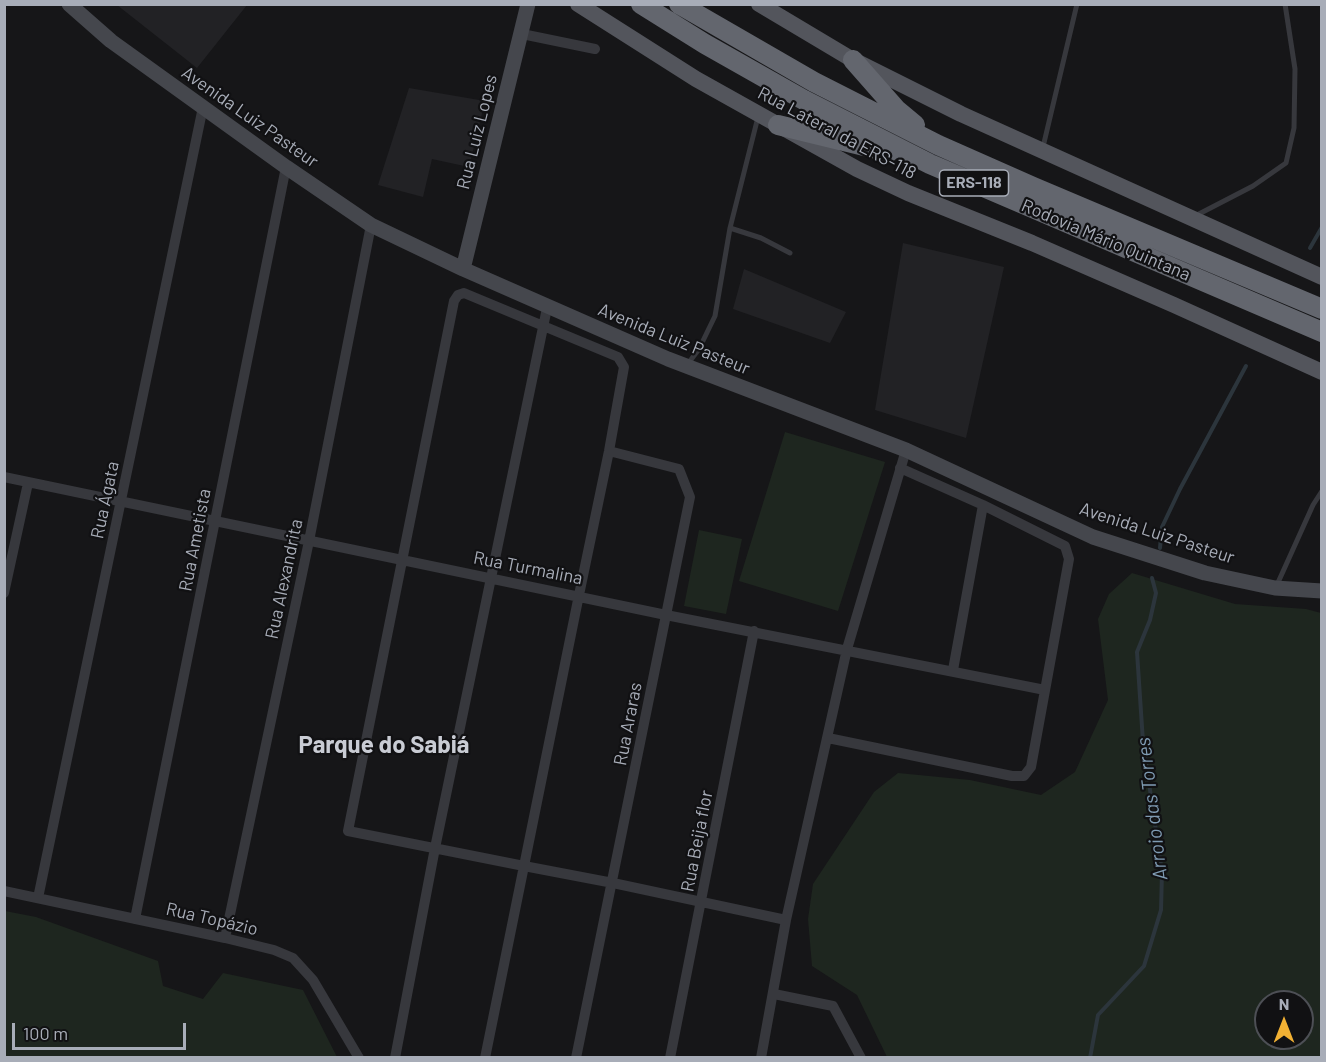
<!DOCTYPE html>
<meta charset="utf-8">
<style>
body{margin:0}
#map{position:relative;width:1326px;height:1062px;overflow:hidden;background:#161618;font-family:Barlow,sans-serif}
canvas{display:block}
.frame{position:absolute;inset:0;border:6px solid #a8adb8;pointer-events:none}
.north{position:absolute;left:1254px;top:990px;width:60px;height:60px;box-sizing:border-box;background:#111113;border:2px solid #4d4f55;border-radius:50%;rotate:0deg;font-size:16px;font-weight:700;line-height:24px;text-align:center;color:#a8adb8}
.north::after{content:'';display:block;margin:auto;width:21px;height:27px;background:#f2b134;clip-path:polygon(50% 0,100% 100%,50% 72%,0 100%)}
.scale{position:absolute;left:12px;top:1023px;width:174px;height:27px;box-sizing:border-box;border:3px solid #a8adb8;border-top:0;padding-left:8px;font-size:18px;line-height:21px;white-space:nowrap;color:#a8adb8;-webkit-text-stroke:4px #111113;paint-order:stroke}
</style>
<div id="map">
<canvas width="1326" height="1062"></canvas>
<div class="frame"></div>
<div class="north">N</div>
<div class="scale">100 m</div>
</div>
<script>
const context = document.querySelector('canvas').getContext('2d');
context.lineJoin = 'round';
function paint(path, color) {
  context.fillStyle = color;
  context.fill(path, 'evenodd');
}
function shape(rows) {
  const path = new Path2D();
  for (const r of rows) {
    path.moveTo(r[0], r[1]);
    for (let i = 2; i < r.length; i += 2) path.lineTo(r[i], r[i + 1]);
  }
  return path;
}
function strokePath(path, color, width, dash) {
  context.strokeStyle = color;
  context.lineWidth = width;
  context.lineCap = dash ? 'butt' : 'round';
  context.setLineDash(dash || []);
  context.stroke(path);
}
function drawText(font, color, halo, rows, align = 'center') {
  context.font = font + ' Barlow,sans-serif';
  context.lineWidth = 4.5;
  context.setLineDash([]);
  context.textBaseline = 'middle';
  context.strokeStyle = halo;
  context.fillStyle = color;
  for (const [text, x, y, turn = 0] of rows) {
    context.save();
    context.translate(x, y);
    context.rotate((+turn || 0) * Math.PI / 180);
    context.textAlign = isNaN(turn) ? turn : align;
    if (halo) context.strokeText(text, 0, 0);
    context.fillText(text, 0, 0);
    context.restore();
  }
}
paint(shape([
 [117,5,247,5,197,68],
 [409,88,485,101,469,167,432,159,423,197,378,185],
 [903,243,1004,267,966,438,875,410],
 [744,269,846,312,830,343,733,309]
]), '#222225');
paint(shape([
 [785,432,885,462,838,611,739,581],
 [699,530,742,539,726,614,684,606],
 [1132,573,1235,604,1306,609,1321,613,1321,1057,887,1057,857,995,812,966,808,919,813,884,874,792,898,773,970,780,1041,795,1075,772,1108,700,1098,619,1109,594],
 [1266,1002,1302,1002,1302,1038,1266,1038],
 [5,911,36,917,158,961,163,986,203,999,223,973,303,990,337,1057,5,1057]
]), '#1e261f');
strokePath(shape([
 [1310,248,1322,227],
 [1160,548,1162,527,1180,489,1246,366],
 [1090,1058,1098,1015,1144,966,1161,910,1162,872,1143,742,1137,652,1150,620,1156,593,1152,578]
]), '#2c353c', 4);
strokePath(shape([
 [1043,147,1077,4],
 [1195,216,1253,186,1286,163,1294,128,1295,69,1285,4],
 [730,228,761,238,790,253],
 [687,365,699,349,715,316,730,228,758,117],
 [1276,587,1313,505,1322,491]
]), '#37383d', 5);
strokePath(shape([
 [522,34,595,49],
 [4,477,666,615,1045,690],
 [4,593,28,483],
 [953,670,983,505],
 [828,738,1012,776,1024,776,1031,767,1069,559,1065,546,983,505,900,468],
 [4,891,225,938,274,950,293,958,313,980,359,1058],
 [38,898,203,107],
 [135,919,286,167],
 [225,938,309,541,371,225],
 [774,994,833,1006,861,1058],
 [395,1058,435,848,547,308],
 [485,1058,524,866,579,595,609,451,624,367,618,357,464,293,458,295,454,301,348,831,524,866,613,883,786,920],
 [576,1058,690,497,679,469,609,451],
 [670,1058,754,631],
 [761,1058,786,920,847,649,906,450]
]), '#37383d', 10);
strokePath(shape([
 [69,4,111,41,286,167,371,225,463,269,668,359,906,450,1093,537,1205,573,1275,588,1322,591],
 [463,269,528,4]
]), '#45474d', 15);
strokePath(shape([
 [578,4,696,79,857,169,908,193,1032,243,1174,305,1322,372],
 [759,4,853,60,961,114,1322,277]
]), '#53555c', 16);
strokePath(shape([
 [641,4,705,44,804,100,930,164,1322,332],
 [679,4,814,82,938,145,1033,187,1322,309],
 [853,60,897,110,915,125],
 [778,125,889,152]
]), '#63666e', 20);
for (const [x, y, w] of [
 [974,183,69]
]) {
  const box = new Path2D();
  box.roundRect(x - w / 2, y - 13, w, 26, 4.5);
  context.fillStyle = '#111113';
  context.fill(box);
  strokePath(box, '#a8adb8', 1.5);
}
drawText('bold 16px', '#a8adb8', null, [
 ["ERS-118",974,183]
]);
drawText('18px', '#a8adb8', '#111113', [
 ["Avenida Luiz Pasteur",250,117,35],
 ["Rua Luiz Lopes",477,132,-76],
 ["Rua Lateral da ERS-118",837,133,28],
 ["Rodovia Mário Quintana",1106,240,23],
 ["Avenida Luiz Pasteur",674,339,22],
 ["Rua Ágata",105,500,-78],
 ["Avenida Luiz Pasteur",1157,533,18],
 ["Rua Ametista",195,540,-79],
 ["Rua Turmalina",528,568,11],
 ["Rua Alexandrita",284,579,-78],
 ["Rua Araras",628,724,-79],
 ["Rua Beija flor",697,841,-79],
 ["Rua Topázio",212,919,13]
]);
drawText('italic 20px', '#7f9bb3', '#111113', [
 ["Arroio das Torres",1152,809,-97]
]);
drawText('bold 24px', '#c9ccd4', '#111113', [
 ["Parque do Sabiá",384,745]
]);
</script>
